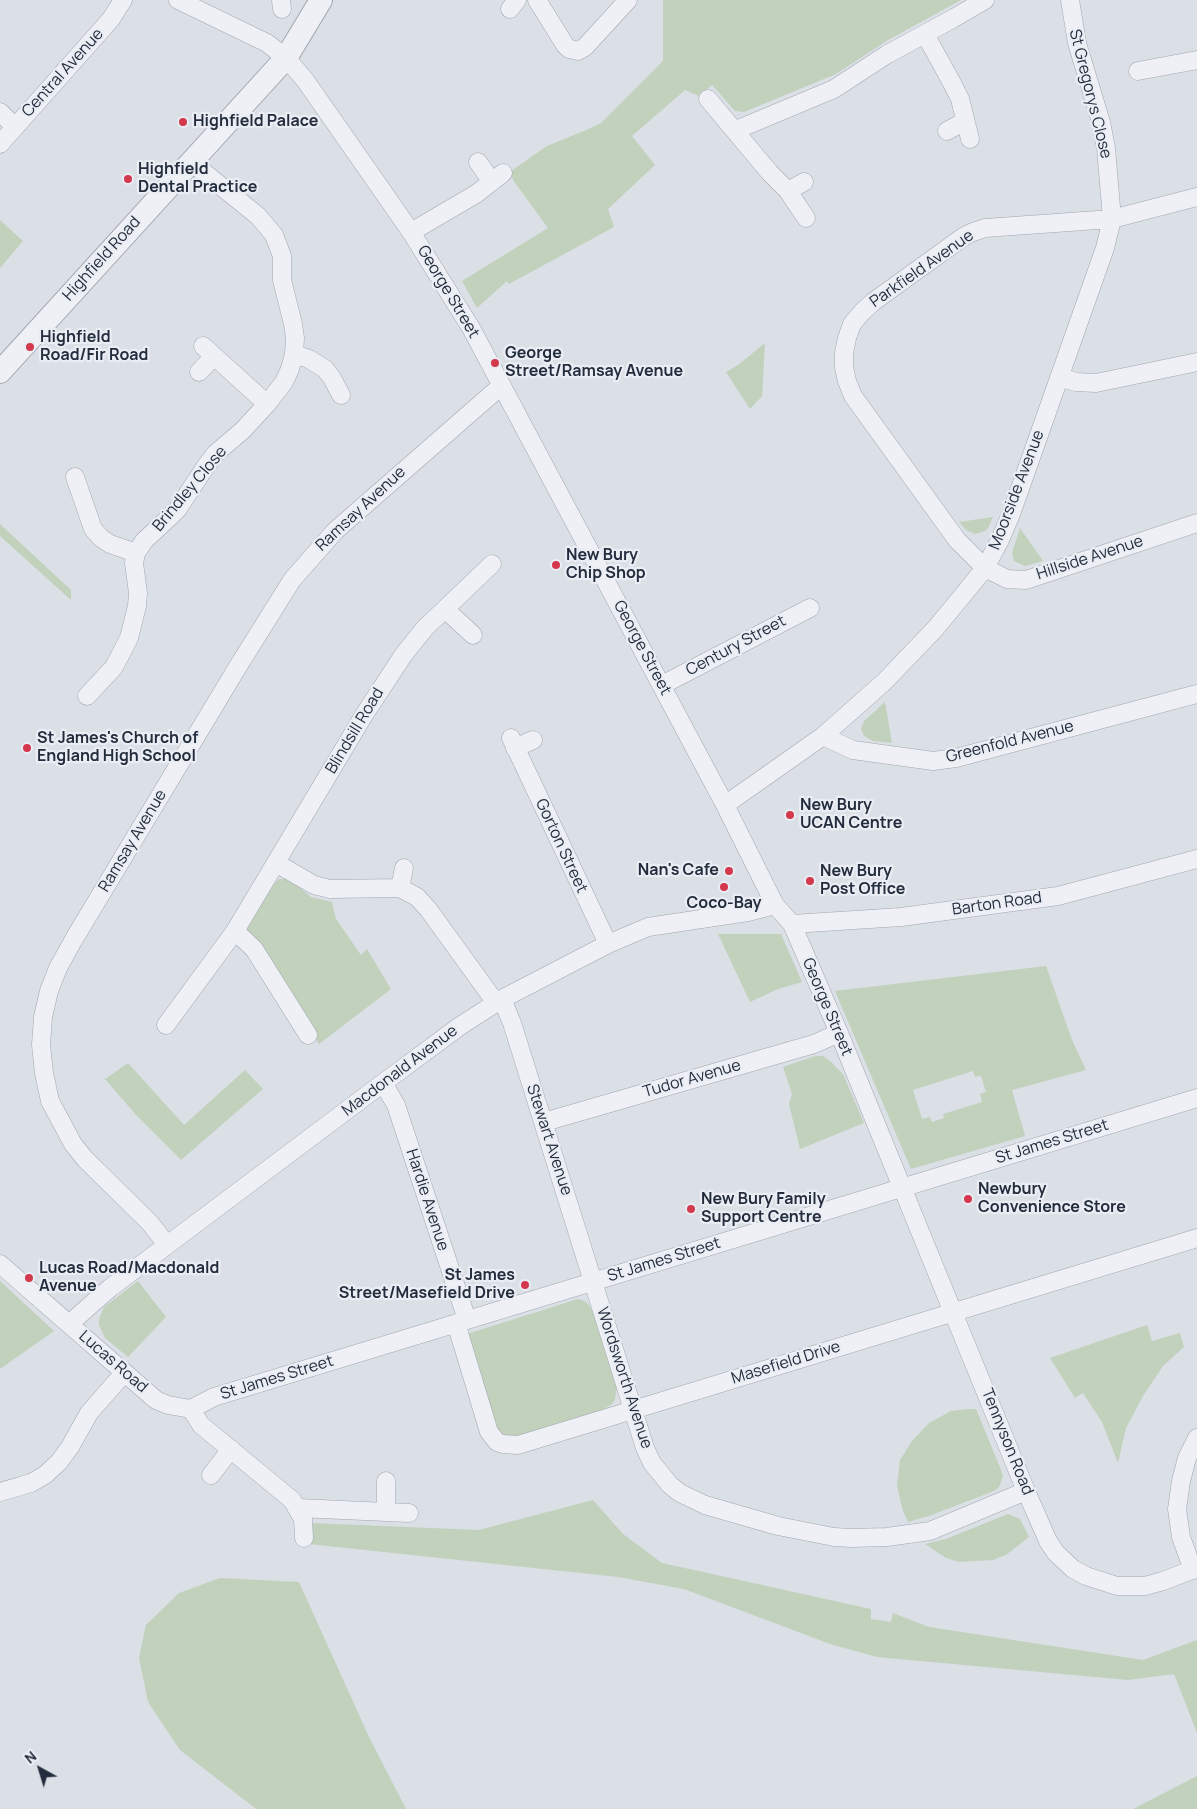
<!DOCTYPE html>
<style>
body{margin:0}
#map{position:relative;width:1197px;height:1809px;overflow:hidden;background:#dbdfe6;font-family:Manrope,sans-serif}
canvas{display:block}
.north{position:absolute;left:15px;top:1744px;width:50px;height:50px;-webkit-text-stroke:4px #eaeef4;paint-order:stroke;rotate:321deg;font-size:14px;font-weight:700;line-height:20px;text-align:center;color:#242d3d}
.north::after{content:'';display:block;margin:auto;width:18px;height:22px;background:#242d3d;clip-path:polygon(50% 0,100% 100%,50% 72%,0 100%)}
</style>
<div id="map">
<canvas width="1197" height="1809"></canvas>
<div class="north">N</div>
</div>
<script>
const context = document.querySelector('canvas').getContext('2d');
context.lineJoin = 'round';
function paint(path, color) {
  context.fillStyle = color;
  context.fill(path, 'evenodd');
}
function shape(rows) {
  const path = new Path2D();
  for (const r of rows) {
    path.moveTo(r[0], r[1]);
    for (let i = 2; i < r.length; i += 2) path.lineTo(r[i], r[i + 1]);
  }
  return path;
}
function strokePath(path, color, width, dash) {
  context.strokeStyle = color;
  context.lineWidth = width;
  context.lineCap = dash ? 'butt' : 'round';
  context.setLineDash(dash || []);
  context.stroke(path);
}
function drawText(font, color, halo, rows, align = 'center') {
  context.font = font + ' Manrope,sans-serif';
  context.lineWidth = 4.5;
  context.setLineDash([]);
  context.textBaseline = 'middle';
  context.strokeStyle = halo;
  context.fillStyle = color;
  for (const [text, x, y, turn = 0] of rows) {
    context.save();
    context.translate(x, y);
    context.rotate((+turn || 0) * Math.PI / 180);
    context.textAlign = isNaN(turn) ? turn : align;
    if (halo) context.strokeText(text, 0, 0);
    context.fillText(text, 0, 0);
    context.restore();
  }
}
paint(shape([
 [663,0,961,0,888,40,836,74,744,112,735,111,712,85,699,96,685,90,632,136,655,165,608,209,614,227,509,284,507,281,477,308,462,281,548,228,513,180,511,171,547,146,584,131,601,123,663,61],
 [0,220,23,241,0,268],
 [765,343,762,396,750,409,726,372,738,365],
 [993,517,988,528,985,531,975,534,966,530,959,522],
 [0,524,71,590,71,600,0,536],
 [1020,528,1043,561,1025,566,1014,561,1012,553],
 [885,702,892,743,873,741,864,736,861,729,864,721],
 [279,879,285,879,295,884,311,897,332,902,336,919,361,955,367,949,391,989,319,1044,245,933,247,926,274,884],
 [718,934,781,934,802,982,778,989,750,1002],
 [1046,966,1072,1040,1086,1070,1012,1090,1025,1136,911,1169,835,991],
 [973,1071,975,1077,981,1076,986,1092,980,1094,982,1102,943,1114,944,1118,932,1122,930,1117,922,1119,913,1090],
 [815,1056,823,1056,830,1061,843,1074,864,1123,800,1149,789,1104,792,1094,783,1067],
 [128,1063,184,1125,245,1070,263,1089,181,1160,137,1116,105,1079],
 [0,1281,54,1331,0,1369],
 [138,1281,166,1317,128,1357,105,1338,99,1325,99,1319,104,1307],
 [578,1299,584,1301,588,1304,595,1314,617,1387,615,1399,612,1404,601,1411,513,1439,500,1434,495,1428,467,1334],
 [1147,1325,1152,1341,1180,1333,1184,1347,1163,1366,1143,1396,1126,1428,1118,1463,1102,1422,1083,1393,1075,1398,1050,1358],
 [969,1409,976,1409,1001,1470,1003,1476,999,1487,994,1491,929,1516,908,1522,903,1511,897,1486,900,1460,912,1441,929,1423,951,1411],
 [593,1500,623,1534,662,1563,871,1609,871,1619,891,1622,893,1613,929,1627,1143,1660,1197,1640,1197,1733,1174,1674,1128,1680,877,1657,830,1644,684,1589,618,1577,309,1544,311,1523,479,1530],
 [1008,1514,1020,1519,1029,1537,1006,1555,993,1560,959,1562,946,1558,925,1544,946,1539],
 [220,1578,299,1582,369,1737,406,1809,256,1809,180,1750,148,1702,139,1658,146,1625,179,1593],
 [1197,1776,1197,1809,1133,1809]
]), '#c1d1bc');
const minor = shape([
 [178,0,267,43,286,58,305,80,411,232,471,328,725,805,775,905,792,924,839,1033,1026,1491,1048,1541,1056,1553,1073,1569,1086,1576,1117,1586,1145,1586,1163,1581,1197,1568],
 [281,0,282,9],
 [537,0,565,45,569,49,578,51,585,47,628,0],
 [510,9,517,0],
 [925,34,952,83,960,99,970,139],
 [1138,71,1197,60],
 [708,99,770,173,788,191,806,218],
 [0,112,15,127],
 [736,130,834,89,886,55,954,18,985,0],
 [947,131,965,121],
 [0,144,111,19,123,0],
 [478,162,492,182],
 [788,191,804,182],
 [1197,197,1112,219,985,228,973,232,963,237,873,302,862,312,852,324,847,338,844,353,844,367,847,381,853,396,957,540,985,568,1007,579,1026,580,1197,523],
 [411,232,476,194,503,173],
 [203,346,267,404],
 [294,354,309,359,325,369,332,378,341,395],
 [199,372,214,356],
 [1059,377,1076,382,1096,383,1197,362],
 [75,477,93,529,101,538,110,544,136,553],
 [445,609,473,635],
 [662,685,810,608],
 [87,696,114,667,129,638,137,606,138,593,134,563,136,553,144,541,177,510,206,466,216,453,242,431,267,404,284,382,290,369,294,354,295,338,293,324,282,280,282,256,274,235,258,216,191,162],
 [823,736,853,750,933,761,956,758,1197,694],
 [511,738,608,944],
 [515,748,533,740],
 [725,805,823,736,884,682,934,630,959,600,985,568,1000,540,1011,514,1105,248,1112,219,1106,148,1101,122,1077,43,1070,0],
 [276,863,314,885,330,889,400,888,417,897,428,909,496,1003],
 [400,888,404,868],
 [792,924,901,917,1058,896,1197,859],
 [235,931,254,949,308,1035],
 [502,999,512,1023,645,1448,652,1463,670,1485,680,1493,705,1505,778,1526,834,1537,851,1538,887,1537,930,1531,1026,1491],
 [166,1025,235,931,364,715,404,654,425,628,492,564],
 [383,1083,396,1105,467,1320],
 [544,1122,814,1044,839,1033],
 [167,1245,150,1223,85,1159,73,1144,50,1101,44,1073,41,1045,43,1017,49,991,58,968,74,939,237,668,292,580,335,531,501,386],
 [0,1264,156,1400,168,1405,191,1409,201,1425,292,1500,303,1519,304,1538],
 [456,1323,489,1432,497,1442,503,1444,518,1445,1197,1238],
 [69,1324,110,1288,383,1083,460,1026,502,999,608,944,648,927,748,912,775,905],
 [191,1409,214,1397,1197,1098],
 [211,1475,231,1449],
 [386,1481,386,1512],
 [0,1492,31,1483,45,1475,59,1462,70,1447,89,1413,124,1373],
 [298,1508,409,1513],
 [1193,1570,1181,1537,1177,1509,1181,1481,1187,1458,1197,1438]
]);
const tertiary = shape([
 [0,372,286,58,321,0]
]);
strokePath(minor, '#a0a6b0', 19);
strokePath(tertiary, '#a0a6b0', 24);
strokePath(minor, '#eef0f5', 18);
strokePath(tertiary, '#eef0f5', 22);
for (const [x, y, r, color] of [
 [183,122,5,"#d3384d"],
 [128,179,5,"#d3384d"],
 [30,347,5,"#d3384d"],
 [495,363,5,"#d3384d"],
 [556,565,5,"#d3384d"],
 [27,748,5,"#d3384d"],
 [790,815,5,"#d3384d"],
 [729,871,5,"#d3384d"],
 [810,881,5,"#d3384d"],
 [724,887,5,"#d3384d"],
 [968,1199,5,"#d3384d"],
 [691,1209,5,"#d3384d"],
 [29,1278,5,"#d3384d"],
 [525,1285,5,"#d3384d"]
]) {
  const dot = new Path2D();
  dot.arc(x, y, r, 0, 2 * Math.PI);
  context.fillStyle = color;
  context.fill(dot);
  strokePath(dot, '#eaeef4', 2);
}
drawText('16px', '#242d3d', '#eaeef4', [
 ["Central Avenue",63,73,-48],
 ["St Gregorys Close",1090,94,76],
 ["Highfield Road",102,259,-48],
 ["Parkfield Avenue",922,269,-35],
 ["George Street",448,292,59],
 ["Brindley Close",190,489,-50],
 ["Moorside Avenue",1017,490,-69],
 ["Ramsay Avenue",361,509,-43],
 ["Hillside Avenue",1090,558,-18],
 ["Century Street",736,646,-28],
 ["George Street",642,648,62],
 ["Blindsill Road",355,731,-59],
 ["Greenfold Avenue",1010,742,-14],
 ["Ramsay Avenue",133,841,-59],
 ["Gorton Street",561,846,65],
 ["Barton Road",997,904,-8],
 ["George Street",827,1007,67],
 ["Macdonald Avenue",400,1071,-37],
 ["Tudor Avenue",692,1079,-16],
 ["Stewart Avenue",549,1140,72],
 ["St James Street",1052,1142,-17],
 ["Hardie Avenue",427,1200,72],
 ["St James Street",664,1260,-17],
 ["Lucas Road",113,1362,41],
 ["Masefield Drive",786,1363,-17],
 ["St James Street",277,1378,-17],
 ["Wordsworth Avenue",624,1378,72],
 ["Tennyson Road",1007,1442,68]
]);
drawText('bold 16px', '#242d3d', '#eaeef4', [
 ["Highfield Palace",193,122],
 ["Highfield",138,170],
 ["Dental Practice",138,188],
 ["Highfield",40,338],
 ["Road/Fir Road",40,356],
 ["George",505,354],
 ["Street/Ramsay Avenue",505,372],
 ["New Bury",566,556],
 ["Chip Shop",566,574],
 ["St James's Church of",37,739],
 ["England High School",37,757],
 ["New Bury",800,806],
 ["UCAN Centre",800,824],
 ["Nan's Cafe",719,871,"right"],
 ["New Bury",820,872],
 ["Post Office",820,890],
 ["Coco-Bay",724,904,"center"],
 ["Newbury",978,1190],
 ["Convenience Store",978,1208],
 ["New Bury Family",701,1200],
 ["Support Centre",701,1218],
 ["Lucas Road/Macdonald",39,1269],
 ["Avenue",39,1287],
 ["St James",515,1276,"right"],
 ["Street/Masefield Drive",515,1294,"right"]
], 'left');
</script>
